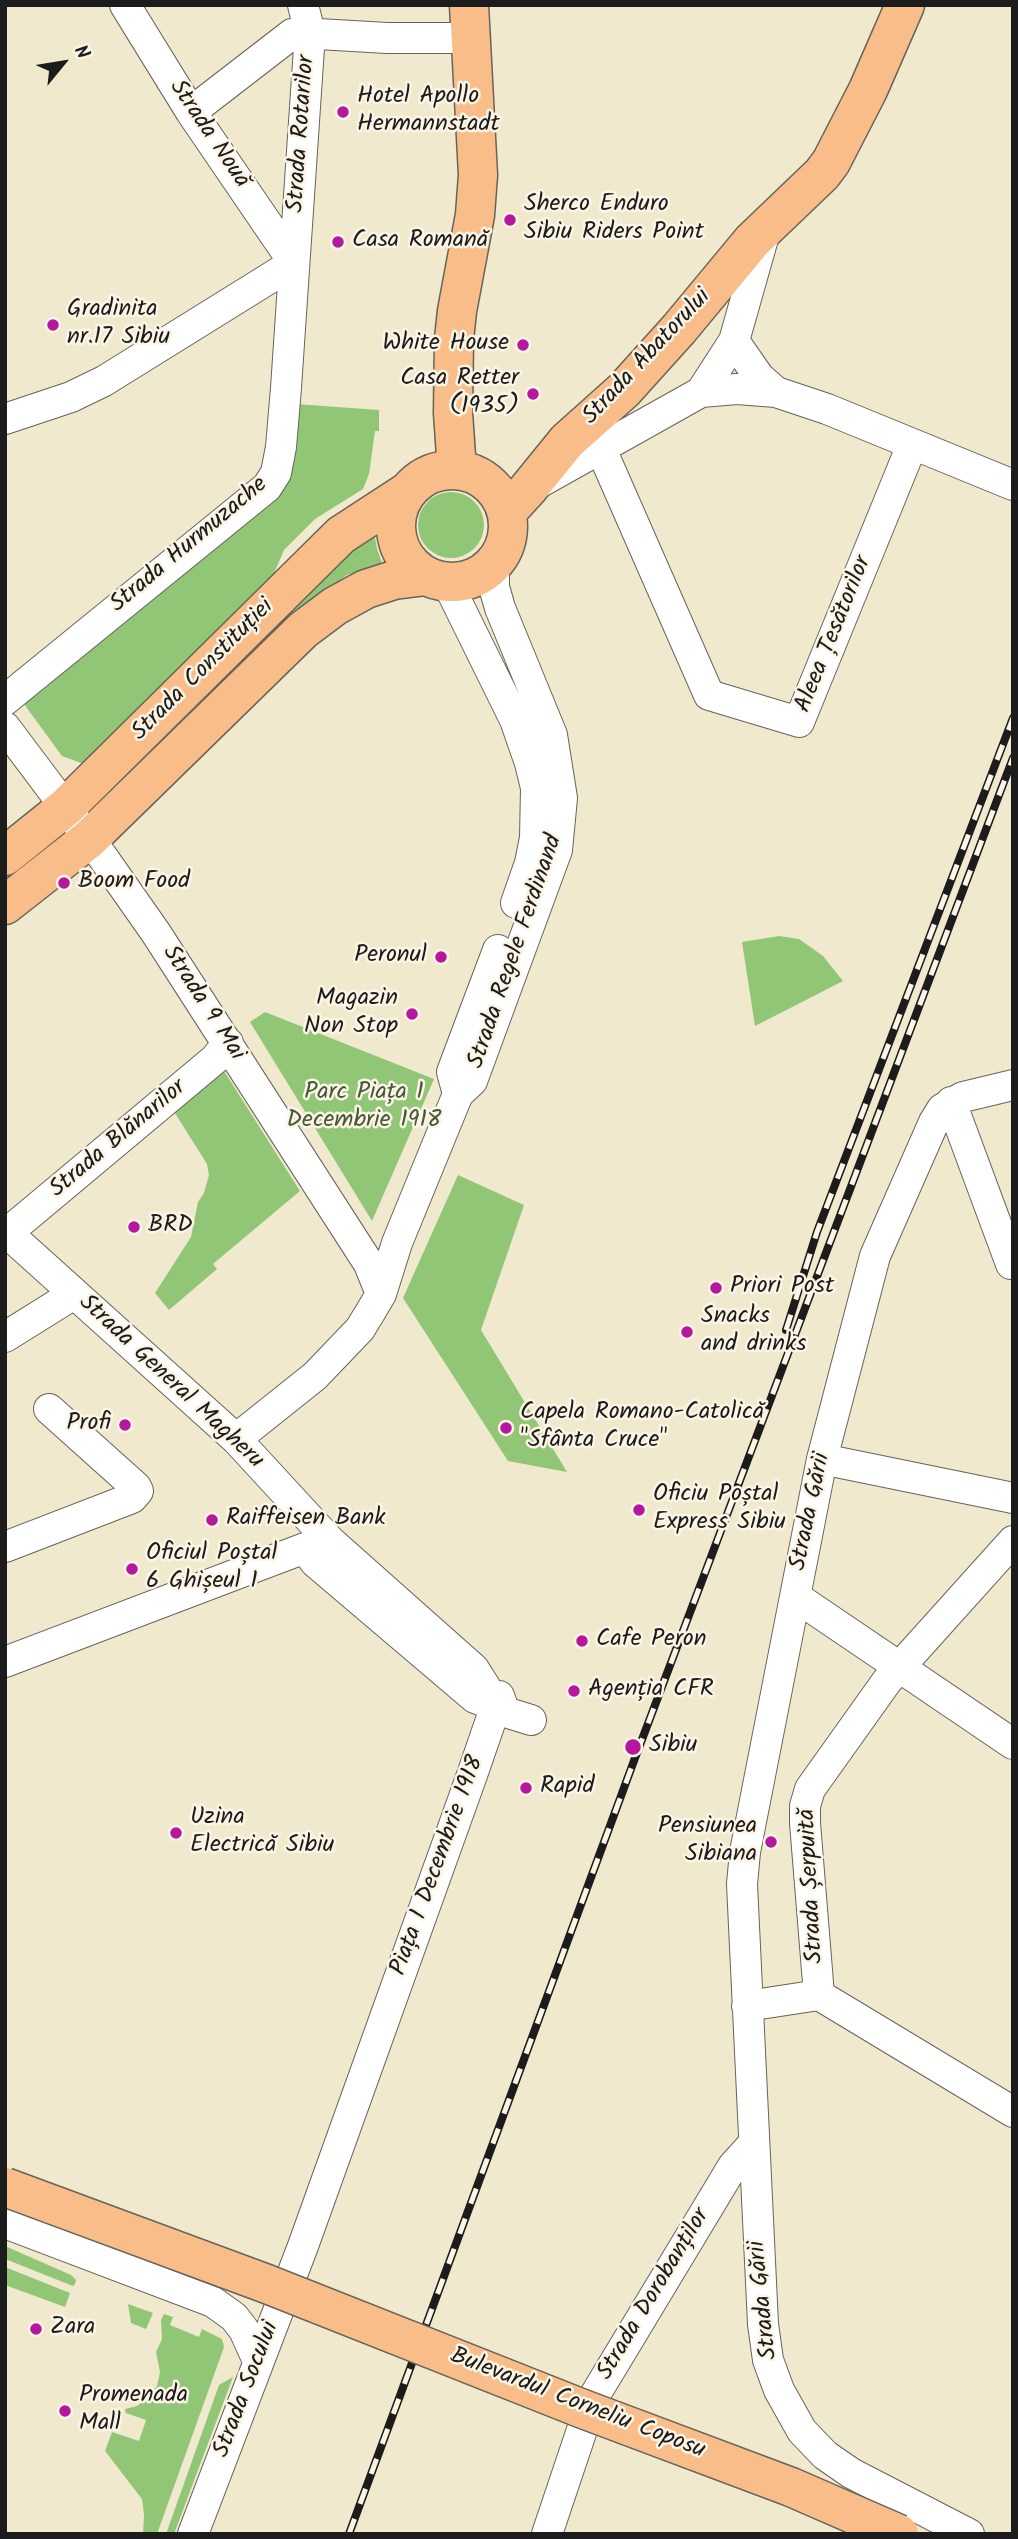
<!DOCTYPE html>
<meta charset="utf-8">
<style>
body{margin:0}
#map{position:relative;width:1018px;height:2539px;overflow:hidden;background:#f0e9cd;font-family:Kalam,sans-serif}
canvas{display:block}
.frame{position:absolute;inset:0;border:7px solid #1c1c1c;pointer-events:none}
.north{position:absolute;left:28px;top:28px;width:70px;height:70px;-webkit-text-stroke:5px #fcf5e5;paint-order:stroke;rotate:60deg;font-size:19px;font-weight:700;line-height:28px;text-align:center;color:#1c1c1c}
.north::after{content:'';display:block;margin:auto;width:24px;height:32px;background:#1c1c1c;clip-path:polygon(50% 0,100% 100%,50% 72%,0 100%)}
</style>
<div id="map">
<canvas width="1018" height="2539"></canvas>
<div class="frame"></div>
<div class="north">N</div>
</div>
<script>
const context = document.querySelector('canvas').getContext('2d');
context.lineJoin = 'round';
function paint(path, color) {
  context.fillStyle = color;
  context.fill(path, 'evenodd');
}
function shape(rows) {
  const path = new Path2D();
  for (const r of rows) {
    if (r.length === 3) {
      path.moveTo(r[0] + r[2], r[1]);
      path.arc(r[0], r[1], r[2], 0, 2 * Math.PI);
      continue;
    }
    path.moveTo(r[0], r[1]);
    for (let i = 2; i < r.length; i += 2) path.lineTo(r[i], r[i + 1]);
  }
  return path;
}
function strokePath(path, color, width, dash) {
  context.strokeStyle = color;
  context.lineWidth = width;
  context.lineCap = dash ? 'butt' : 'round';
  context.setLineDash(dash || []);
  context.stroke(path);
}
function drawText(font, color, halo, rows, align = 'center') {
  context.font = font + ' Kalam,sans-serif';
  context.lineWidth = 5;
  context.setLineDash([]);
  context.textBaseline = 'middle';
  context.strokeStyle = halo;
  context.fillStyle = color;
  for (const [text, x, y, turn = 0] of rows) {
    context.save();
    context.translate(x, y);
    context.rotate((+turn || 0) * Math.PI / 180);
    context.textAlign = isNaN(turn) ? turn : align;
    if (halo) context.strokeText(text, 0, 0);
    context.fillText(text, 0, 0);
    context.restore();
  }
}
paint(shape([
 [296,404,379,410,379,431,375,431,369,474,363,489,315,519,284,550,272,578,87,761,81,763,62,756,24,704,282,487],
 [451,525,33],
 [374,532,377,549,383,565,347,575,330,588,128,780,120,772,283,611],
 [779,936,799,939,823,956,843,981,755,1026,742,942],
 [265,1012,434,1079,372,1221,250,1022],
 [224,1071,300,1191,213,1264,217,1269,169,1310,155,1293,191,1237,198,1202,204,1193,209,1175,207,1164,173,1110],
 [458,1175,524,1205,481,1330,567,1472,508,1461,403,1298],
 [5,2246,71,2275,76,2280,75,2284,73,2286,5,2259],
 [5,2267,70,2293,65,2307,5,2285],
 [128,2304,153,2313,146,2329,131,2323],
 [164,2314,173,2317,170,2325,199,2337,202,2329,222,2339,224,2347,157,2534,143,2534,144,2515,142,2499,105,2451,112,2432,139,2441,146,2420,126,2413,125,2409,137,2406,148,2398,157,2386,160,2372,156,2352,162,2339,161,2320],
 [233,2377,174,2534,166,2534,219,2385]
]), '#91c677');
const minor = shape([
 [125,5,191,112,294,263],
 [191,112,292,34,301,33,387,38,472,38],
 [734,341,759,377,776,392],
 [701,392,734,341,766,228],
 [5,419,71,397,104,381,294,263],
 [601,449,709,695,799,722,912,445],
 [537,484,701,392,737,389,776,392,827,409,1013,485],
 [447,582,515,720,530,763,536,788,535,838,530,863,516,903],
 [5,700,267,487,276,473,281,447,286,388,310,33,303,5],
 [5,727,102,856,156,933,369,1264,381,1294],
 [458,1094,452,1072,498,950],
 [951,1102,1011,1264],
 [5,1231,236,1439,330,1541,474,1669,486,1688,492,1706,492,1717,472,1775,303,2246,193,2534],
 [7,1233,215,1059,228,1043],
 [5,1337,74,1294],
 [236,1439,315,1376,360,1329,371,1311,381,1294,397,1243,458,1094,472,1081,557,850,562,798,552,735,500,608,494,587,494,563],
 [822,1459,1013,1498],
 [5,1547,132,1498,138,1491,136,1487,49,1409],
 [305,1548,315,1562,475,1698,483,1701,495,1697],
 [796,1597,1013,1744],
 [5,1662,305,1548,330,1541],
 [499,1696,505,1712,531,1720],
 [819,1995,805,1823,805,1806,810,1789,887,1681,1013,1541],
 [819,1995,1013,2112],
 [747,2006,819,1995],
 [5,2223,213,2302,234,2317,244,2330,258,2361],
 [547,2534,592,2400,733,2166,753,2144],
 [969,2534,851,2473,825,2455,802,2431,779,2390,768,2360,763,2324,742,1884,745,1852,822,1459,875,1256,934,1122,942,1109,963,1097,1013,1085]
]);
const major = shape([
 [457,470,453,413,454,339,457,311,475,215,478,175,469,5],
 [452,526,56],
 [507,512,528,489,567,441,624,390,679,329,752,241,822,174,831,162,868,90,905,5],
 [5,856,66,807,341,535,407,492],
 [5,905,89,839,303,630,335,606,366,589,394,580,426,576]
]);
strokePath(minor, '#66645a', 32);
strokePath(major, '#66645a', 41);
strokePath(minor, '#fff', 30);
strokePath(major, '#f8bd89', 38);
const rail = shape([
 [786,1330,817,1232,1013,718],
 [349,2534,635,1758,1013,758]
]);
strokePath(rail, '#1c1c1c', 8);
strokePath(rail, '#fcf5e5', 5, [16]);
const majorBridge = shape([
 [5,2187,267,2284,583,2409,791,2487,899,2534]
]);
strokePath(majorBridge, '#66645a', 41, []);
strokePath(majorBridge, '#f8bd89', 38);
for (const [x, y, r, color] of [
 [343,112,7,"#b5179e"],
 [510,220,7,"#b5179e"],
 [338,242,7,"#b5179e"],
 [53,325,7,"#b5179e"],
 [523,345,7,"#b5179e"],
 [533,394,7,"#b5179e"],
 [64,883,7,"#b5179e"],
 [441,957,7,"#b5179e"],
 [412,1014,7,"#b5179e"],
 [134,1227,7,"#b5179e"],
 [716,1288,7,"#b5179e"],
 [687,1332,7,"#b5179e"],
 [125,1425,7,"#b5179e"],
 [506,1428,7,"#b5179e"],
 [639,1510,7,"#b5179e"],
 [212,1520,7,"#b5179e"],
 [132,1569,7,"#b5179e"],
 [582,1641,7,"#b5179e"],
 [574,1691,7,"#b5179e"],
 [633,1747,9,"#b5179e"],
 [526,1788,7,"#b5179e"],
 [176,1833,7,"#b5179e"],
 [771,1842,7,"#b5179e"],
 [36,2329,7,"#b5179e"],
 [65,2411,7,"#b5179e"]
]) {
  const dot = new Path2D();
  dot.arc(x, y, r, 0, 2 * Math.PI);
  context.fillStyle = color;
  context.fill(dot);
  strokePath(dot, '#fcf5e5', 2.5);
}
drawText('24px', '#1c1c1c', '#fcf5e5', [
 ["Hotel Apollo",357,98],
 ["Hermannstadt",357,126],
 ["Sherco Enduro",524,206],
 ["Sibiu Riders Point",524,234],
 ["Casa Romană",352,242],
 ["Gradinita",67,311],
 ["nr.17 Sibiu",67,339],
 ["White House",509,345,"right"],
 ["Casa Retter",519,380,"right"],
 ["(1935)",519,408,"right"],
 ["Boom Food",78,883],
 ["Peronul",427,957,"right"],
 ["Magazin",398,1000,"right"],
 ["Non Stop",398,1028,"right"],
 ["BRD",148,1227],
 ["Priori Post",730,1288],
 ["Snacks",701,1318],
 ["and drinks",701,1346],
 ["Capela Romano-Catolică",520,1414],
 ["\"Sfânta Cruce\"",520,1442],
 ["Profi",111,1425,"right"],
 ["Oficiu Poștal",653,1496],
 ["Express Sibiu",653,1524],
 ["Raiffeisen Bank",226,1520],
 ["Oficiul Poștal",146,1555],
 ["6 Ghișeul 1",146,1583],
 ["Cafe Peron",596,1641],
 ["Agenția CFR",588,1691],
 ["Sibiu",649,1747],
 ["Rapid",540,1788],
 ["Uzina",190,1819],
 ["Electrică Sibiu",190,1847],
 ["Pensiunea",757,1828,"right"],
 ["Sibiana",757,1856,"right"],
 ["Zara",50,2329],
 ["Promenada",79,2397],
 ["Mall",79,2425]
], 'left');
drawText('24px', '#1c1c1c', '#fcf5e5', [
 ["Strada Rotarilor",303,134,-86],
 ["Strada Nouă",208,135,56],
 ["Strada Abatorului",648,358,-47],
 ["Strada Hurmuzache",190,546,-40],
 ["Aleea Țesătorilor",835,635,-68],
 ["Strada Constituției",204,671,-45],
 ["Strada Regele Ferdinand",517,952,-71],
 ["Strada 9 Mai",202,1004,57],
 ["Strada Blănarilor",119,1140,-40],
 ["Strada General Magheru",170,1383,43],
 ["Strada Gării",812,1512,-78],
 ["Piața 1 Decembrie 1918",439,1866,-70],
 ["Strada Șerpuită",813,1886,-93],
 ["Strada Dorobanților",655,2295,-59],
 ["Strada Gării",765,2300,-96],
 ["Strada Socului",248,2390,-69],
 ["Bulevardul Corneliu Coposu",577,2405,21]
]);
drawText('24px', '#45583c', '#fcf5e5', [
 ["Parc Piața 1",364,1094],
 ["Decembrie 1918",364,1122]
]);
</script>
